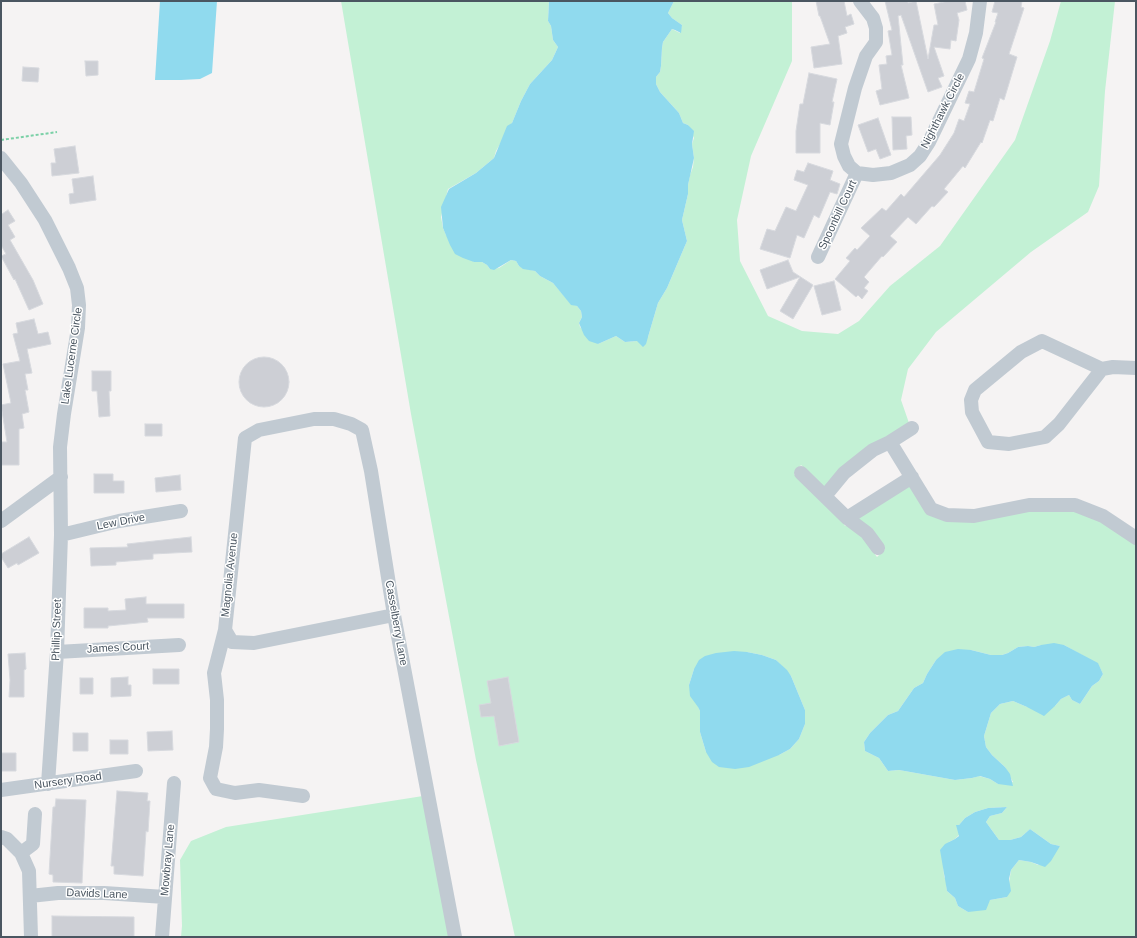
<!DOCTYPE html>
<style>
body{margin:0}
#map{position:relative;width:1137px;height:938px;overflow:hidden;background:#f5f3f3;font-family:Arial,sans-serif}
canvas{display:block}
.frame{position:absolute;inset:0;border:2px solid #4a5661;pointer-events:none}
</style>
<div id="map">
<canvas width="1137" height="938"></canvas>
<div class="frame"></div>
</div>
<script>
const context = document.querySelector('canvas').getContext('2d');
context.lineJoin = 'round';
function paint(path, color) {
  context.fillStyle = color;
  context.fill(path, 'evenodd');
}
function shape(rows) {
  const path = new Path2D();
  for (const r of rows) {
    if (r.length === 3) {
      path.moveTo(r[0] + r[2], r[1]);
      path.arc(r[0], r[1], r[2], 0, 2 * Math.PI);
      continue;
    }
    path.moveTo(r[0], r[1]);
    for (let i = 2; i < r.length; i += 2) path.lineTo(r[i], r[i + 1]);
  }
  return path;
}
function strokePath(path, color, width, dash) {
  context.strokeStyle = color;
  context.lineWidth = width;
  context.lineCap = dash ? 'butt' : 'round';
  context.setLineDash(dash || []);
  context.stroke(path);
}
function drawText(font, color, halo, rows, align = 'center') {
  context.font = font + ' Arial,sans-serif';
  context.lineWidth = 3;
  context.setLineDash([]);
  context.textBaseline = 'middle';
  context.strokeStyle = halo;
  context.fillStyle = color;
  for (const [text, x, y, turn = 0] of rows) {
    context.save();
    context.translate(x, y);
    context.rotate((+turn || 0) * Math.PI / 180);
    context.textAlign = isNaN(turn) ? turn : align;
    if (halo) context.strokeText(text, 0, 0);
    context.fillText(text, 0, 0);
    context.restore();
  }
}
paint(shape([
 [341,1,549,1,548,21,551,26,553,40,558,47,552,60,530,84,521,101,512,123,496,151,494,158,476,173,448,189,441,217,443,228,446,235,474,262,482,262,487,265,490,269,499,268,511,260,516,261,519,266,523,268,535,271,540,276,553,283,571,304,577,306,581,311,582,317,579,323,580,327,598,344,616,336,625,342,637,341,648,337,658,303,667,288,687,241,682,220,688,194,688,185,690,175,693,167,694,158,692,144,694,138,688,125,683,123,679,113,660,92,656,84,656,77,660,72,661,66,662,48,663,42,672,29,680,33,682,25,672,18,668,13,674,1,792,1,792,61,751,156,737,220,740,261,768,316,802,331,838,334,859,321,890,286,940,246,1015,140,1050,41,1061,1,1115,1,1105,91,1099,186,1088,212,1031,252,936,332,908,369,901,400,909,423,824,487,801,465,794,474,843,522,845,526,847,525,863,538,877,557,885,549,871,529,857,519,910,485,927,512,1074,511,1101,522,1136,545,1136,937,515,937,476,760,411,414],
 [1041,645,1064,645,1098,664,1103,674,1099,681,1092,686,1080,704,1072,700,1069,695,1061,699,1055,706,1027,707,1013,701,1000,704,991,713,984,736,986,747,992,755,1005,767,1013,782,998,784,990,779,979,776,972,778,955,780,899,770,888,771,879,758,865,751,864,742,870,733,888,715,898,711,914,688,923,683,927,674,936,660,971,650,991,655,1002,655,1008,653,1018,647,1028,646,1034,647],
 [747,652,762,655,776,660,791,676,805,710,805,724,799,739,790,749,779,755,706,752,700,732,700,711,689,685,694,669],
 [1007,807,1002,813,990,816,986,822,999,840,1010,840,1021,837,1030,829,1051,844,1060,846,1038,865,1031,862,1019,860,1011,870,1007,897,990,900,968,912,958,906,955,898,947,891,946,881,944,876,943,860,949,842,955,839,959,835,959,825,965,818,975,812,988,808],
 [423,796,449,937,181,937,182,926,180,860,191,841,226,827]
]), '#c3f1d5');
paint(shape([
 [160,1,217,1,212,73,200,79,181,80,155,80],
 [549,1,674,1,668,13,672,18,682,25,681,33,675,30,672,29,663,42,662,48,661,66,660,72,656,77,656,84,660,92,679,113,683,123,688,125,694,131,692,144,694,158,688,185,688,194,682,220,687,241,667,288,658,303,648,337,646,344,643,347,637,341,625,342,616,336,598,344,589,341,584,335,579,323,582,317,581,311,577,306,571,305,553,283,540,276,535,271,523,269,519,266,516,261,511,260,494,270,490,269,487,265,482,262,474,262,463,258,455,254,450,245,443,228,441,207,449,189,476,173,494,158,507,126,512,123,521,101,530,84,552,60,558,47,553,40,551,26,548,21],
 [1054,643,1064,645,1098,663,1103,674,1099,681,1092,686,1080,704,1072,700,1069,695,1061,699,1055,706,1044,716,1027,707,1013,701,1000,704,991,713,984,736,986,747,992,755,1005,767,1010,774,1013,786,998,784,990,779,980,776,972,778,955,780,899,770,888,771,879,758,865,751,864,742,870,733,888,715,898,711,914,688,923,683,927,674,936,660,945,652,958,649,971,650,991,655,1002,655,1008,653,1018,647,1028,646,1034,647,1041,645],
 [734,651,747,652,762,655,776,660,787,670,791,676,805,710,805,724,799,739,790,749,779,755,749,767,735,769,719,767,712,762,706,752,700,732,700,711,698,707,690,696,689,685,694,669,699,660,705,656,716,653],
 [1007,807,1002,813,990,816,986,822,999,840,1010,840,1021,837,1030,829,1051,844,1060,846,1051,861,1045,867,1031,862,1019,860,1011,870,1009,879,1011,891,1007,897,990,900,986,910,968,912,958,906,955,898,947,891,940,850,945,844,955,839,959,836,956,825,959,825,965,818,975,812,988,808]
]), '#90daee');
const building = shape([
 [816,1,844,1,847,16,851,14,854,24,845,27,847,33,838,36,842,64,814,68,811,47,830,44,820,16,819,16,816,1],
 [885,1,908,1,908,3,916,1,928,59,934,25,938,25,934,4,949,1,965,1,967,10,957,13,959,20,956,41,951,40,950,49,934,47,944,76,938,78,942,87,928,92,901,15,898,16,903,65,901,65,909,98,880,105,876,91,882,89,879,65,887,64,886,56,892,55,888,31,892,30,885,1],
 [995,1,1022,1,1021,7,1024,8,1009,54,1017,57,1004,100,1000,98,993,121,990,120,982,143,981,142,965,168,963,166,944,189,948,192,934,207,932,206,916,224,908,217,890,236,897,242,883,257,882,256,864,277,869,282,864,288,868,291,862,299,858,295,856,297,835,279,850,261,846,258,855,248,857,250,870,236,861,228,882,208,886,211,901,194,904,197,940,155,954,133,959,119,964,121,970,104,965,103,969,91,974,92,984,59,982,58,996,22,995,22,998,13,992,12,995,1],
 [85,61,98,61,98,75,86,76,85,61],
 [23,67,39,68,38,82,22,81,23,67],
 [809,73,837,79,832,102,834,102,830,125,820,123,820,153,796,153,796,131,800,104,803,104,809,73],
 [892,117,911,117,912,135,906,136,907,149,893,150,892,117],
 [878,118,891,155,880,159,876,149,868,152,858,125,878,118],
 [75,146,79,173,52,176,51,163,56,163,54,149,75,146],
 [808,163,833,171,830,180,840,184,837,194,830,192,819,218,814,215,804,238,797,235,790,258,760,249,767,229,775,231,786,207,796,211,808,185,794,180,797,170,804,172,808,163],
 [93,176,96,200,70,204,69,194,74,193,72,179,93,176],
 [8,210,15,221,8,225,15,237,10,240,33,280,43,304,29,310,15,279,14,280,1,256,6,254,1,245,1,212,2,214,8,210],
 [788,260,793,272,813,285,793,319,780,311,800,277,767,289,760,270,788,260],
 [834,281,841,310,822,315,814,286,834,281],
 [34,319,38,334,48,332,51,344,27,349,32,373,25,374,28,390,25,390,29,412,22,414,24,428,19,429,19,465,1,465,1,442,7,442,1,405,11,403,3,364,20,361,13,334,18,333,16,323,34,319],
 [264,382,25],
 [92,371,111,371,111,391,109,391,110,416,99,417,97,391,92,391,92,371],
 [145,424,162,424,162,436,145,436,145,424],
 [94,474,113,474,113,481,124,481,124,493,94,493,94,474],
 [180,475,181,490,156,492,155,478,180,475],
 [29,537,39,553,18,565,17,563,8,568,1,557,1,554,29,537],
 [191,537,192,552,153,554,153,559,116,562,116,565,91,566,90,548,128,547,127,544,191,537],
 [146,597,146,604,184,604,184,618,147,618,148,622,108,626,108,628,84,628,84,608,108,608,108,611,126,610,125,599,146,597],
 [25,653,26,669,24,670,24,697,9,697,10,680,8,654,25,653],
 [153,669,179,669,179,684,153,684,153,669],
 [128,677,128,685,131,685,131,696,111,697,111,678,128,677],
 [508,677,519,742,499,746,494,716,481,717,479,705,491,703,487,681,508,677],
 [80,678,93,678,93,694,80,694,80,678],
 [172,731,173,750,148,751,147,732,172,731],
 [73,733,88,733,88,751,73,751,73,733],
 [110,740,128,740,128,754,110,754,110,740],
 [1,753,16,753,16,771,1,771,1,753],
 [117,791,148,793,147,801,150,801,148,832,146,831,143,876,114,874,114,866,111,866,117,791],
 [56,799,86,800,82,883,53,882,53,875,49,874,53,807,55,807,56,799],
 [52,916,134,917,134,937,52,937,52,916]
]);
paint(building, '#cdcfd5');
strokePath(building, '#d7d9de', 1);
strokePath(shape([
 [1,140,57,132]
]), '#7ad0a6', 2, [3, 2]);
strokePath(shape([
 [860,1,873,18,876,28,876,42,866,56,855,88,841,144,844,156,849,166,857,173,873,175,891,173,910,165,920,156,929,142,969,59,976,33,980,1],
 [1,158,21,183,45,220,69,268,77,288,79,305,78,328,64,414,60,447,61,535,57,652,48,784],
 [818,257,857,173],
 [1102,369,1059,424,1045,437,1009,444,988,442,972,412,971,400,975,390,1021,352,1042,341,1102,369,1113,367,1136,368],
 [890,442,931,509,947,515,974,516,1029,505,1075,505,1103,516,1136,538],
 [801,473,847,518,867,533,878,548],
 [825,496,844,473,873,450,890,442,912,428],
 [847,518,912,477],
 [1,521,61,477],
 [61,535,119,521,181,511],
 [394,615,254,643,232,642,225,630,245,438,259,430,314,419,334,419,351,424,362,430,371,471,394,615,455,937],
 [225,630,214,673,217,700,217,729,216,747,210,778,216,789,235,793,259,790,303,796],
 [57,652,179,645],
 [1,790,136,771],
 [1,837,7,839,21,853,29,871,31,937],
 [21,853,33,844,35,814],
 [30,896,58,893,104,893,165,897],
 [162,937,174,783]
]), '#c1cad2', 14);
drawText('11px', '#4a5661', '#fff', [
 ["Nighthawk Circle",943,111,-63],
 ["Spoonbill Court",838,215,-65],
 ["Lake Lucerne Circle",72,356,-82],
 ["Lew Drive",121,522,-11],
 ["Magnolia Avenue",230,575,-84],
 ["Casselberry Lane",396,623,80],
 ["Phillip Street",57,630,-88],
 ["James Court",118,648,-3],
 ["Nursery Road",68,781,-8],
 ["Mowbray Lane",168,860,-85],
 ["Davids Lane",97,894,2]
]);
</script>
